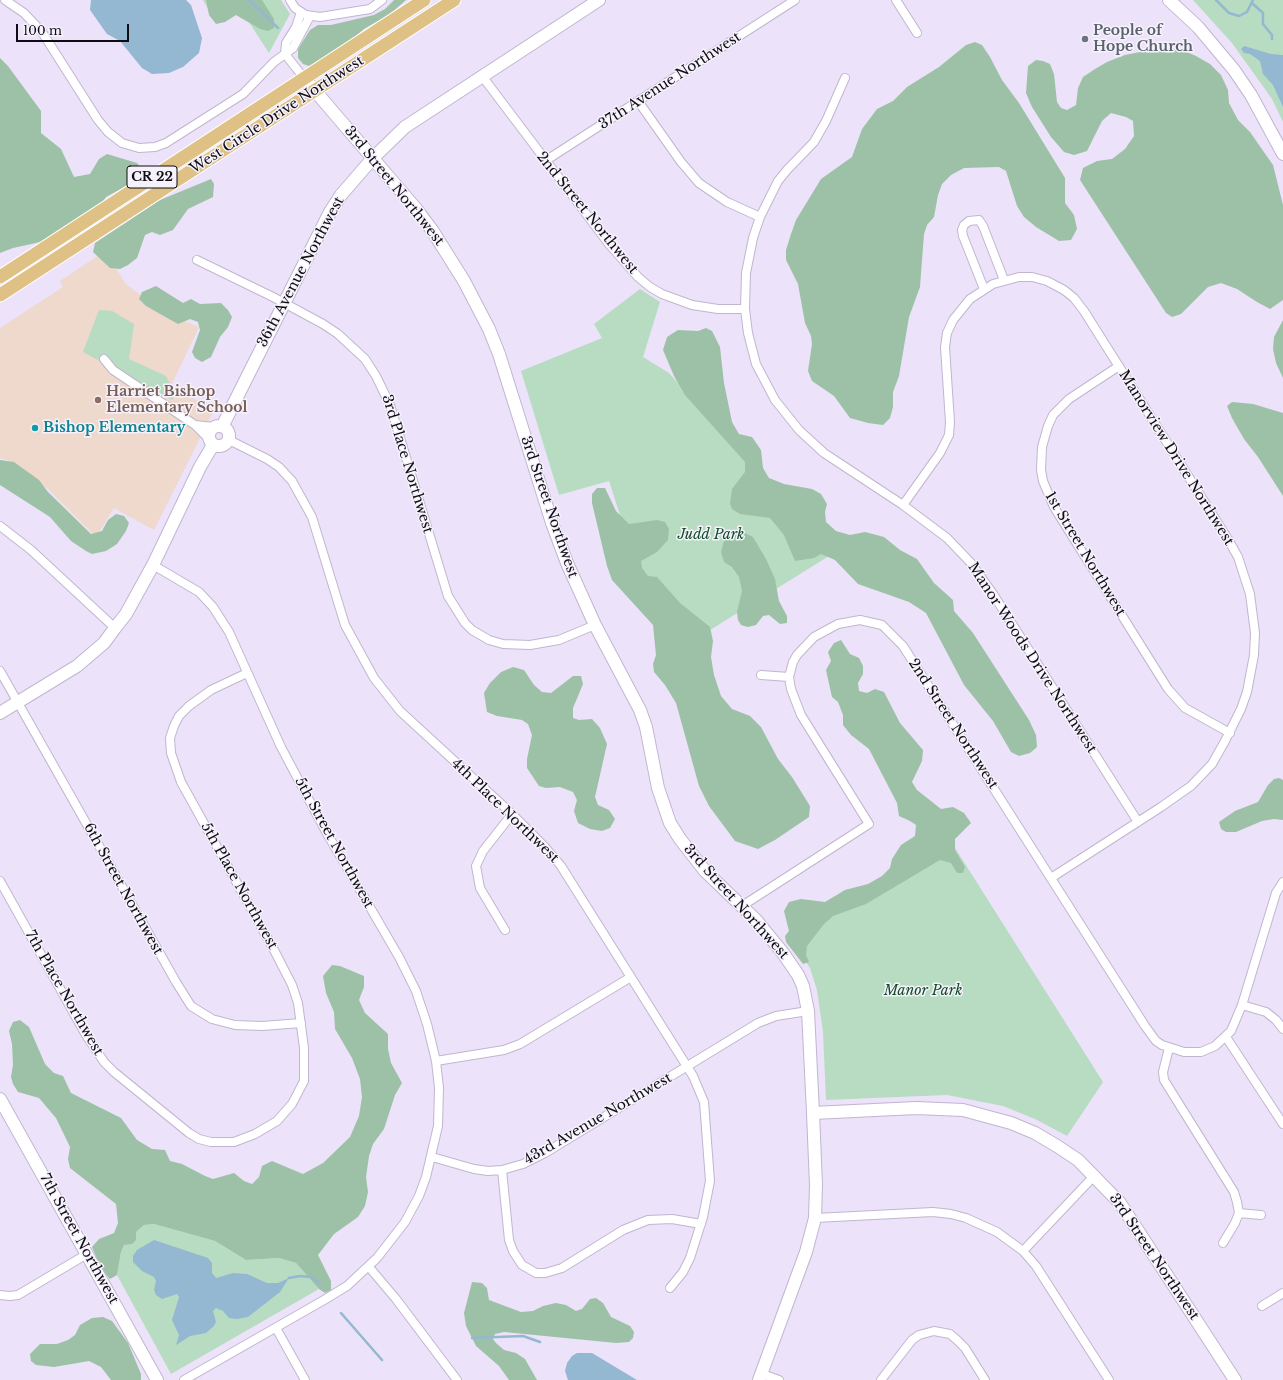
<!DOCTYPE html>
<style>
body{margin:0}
#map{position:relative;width:1283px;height:1380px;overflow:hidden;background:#ece2fa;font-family:"Libre Baskerville",serif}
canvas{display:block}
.scale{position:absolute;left:16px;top:24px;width:113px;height:18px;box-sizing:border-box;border:2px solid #0e0b13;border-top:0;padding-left:5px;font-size:12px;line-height:14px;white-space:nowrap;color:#0e0b13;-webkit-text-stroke:3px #f6f2fc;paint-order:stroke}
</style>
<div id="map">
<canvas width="1283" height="1380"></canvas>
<div class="scale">100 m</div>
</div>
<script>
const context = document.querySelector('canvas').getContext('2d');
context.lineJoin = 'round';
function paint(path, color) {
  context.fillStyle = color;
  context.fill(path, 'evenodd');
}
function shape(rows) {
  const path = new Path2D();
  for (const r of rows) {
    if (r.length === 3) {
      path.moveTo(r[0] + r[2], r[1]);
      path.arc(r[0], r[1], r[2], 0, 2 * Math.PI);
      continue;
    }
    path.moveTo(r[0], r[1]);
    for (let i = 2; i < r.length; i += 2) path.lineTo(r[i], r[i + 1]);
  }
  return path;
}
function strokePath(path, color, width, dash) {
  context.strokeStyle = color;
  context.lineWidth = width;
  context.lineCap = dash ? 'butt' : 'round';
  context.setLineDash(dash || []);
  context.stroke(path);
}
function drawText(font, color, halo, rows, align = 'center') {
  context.font = font + ' "Libre Baskerville",serif';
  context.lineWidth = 3;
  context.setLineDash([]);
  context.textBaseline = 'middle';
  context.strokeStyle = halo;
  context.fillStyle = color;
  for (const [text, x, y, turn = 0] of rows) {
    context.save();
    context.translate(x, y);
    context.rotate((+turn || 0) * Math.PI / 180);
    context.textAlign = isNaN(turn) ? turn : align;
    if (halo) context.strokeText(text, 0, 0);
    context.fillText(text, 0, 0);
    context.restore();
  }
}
paint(shape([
 [105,251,125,283,159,310,199,327,171,386,214,410,154,530,114,508,96,537,48,489,7,460,0,458,0,328,63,287,60,281]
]), '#efd8cc');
paint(shape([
 [203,0,281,0,290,14,269,53,237,4,214,19],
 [1193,0,1283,0,1283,122,1272,99,1232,43],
 [640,289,660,302,643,357,669,373,783,499,845,546,678,650,633,555,609,481,559,495,521,371,602,338,594,324],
 [99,310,112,311,134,324,129,359,166,376,171,386,178,390,172,400,83,352],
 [950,840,1103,1082,1067,1136,1035,1119,1003,1106,947,1095,826,1100,823,1032,817,990,810,968,790,939],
 [154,1224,215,1241,246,1260,279,1258,296,1263,319,1289,171,1374,117,1275,121,1252,124,1245,136,1240,136,1232,144,1225]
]), '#b8dcc1');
paint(shape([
 [206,0,262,0,274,19,274,28,268,31,260,29,236,15,225,22,216,24,209,15],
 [394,0,406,0,390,14,364,29,349,42,317,62,309,66,303,64,298,58,298,49,310,30,318,25,331,25,374,15,385,9],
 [975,42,982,45,990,57,1002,80,1019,103,1065,178,1065,203,1074,215,1077,229,1071,240,1059,241,1036,227,1024,217,1017,206,1006,171,999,167,964,168,951,175,942,184,938,195,934,217,927,225,924,234,920,287,909,317,899,376,893,392,893,407,890,418,883,425,868,423,850,418,834,396,812,381,808,371,812,344,811,336,805,323,798,284,786,260,786,250,791,234,796,220,821,179,852,157,862,129,877,109,893,101,907,87,939,67,966,45],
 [1161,48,1180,49,1196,56,1210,64,1221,75,1228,90,1229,103,1238,120,1250,132,1273,165,1283,205,1283,300,1270,309,1257,302,1237,289,1221,283,1208,287,1181,314,1172,317,1166,313,1080,180,1083,168,1097,161,1112,159,1125,149,1134,136,1133,121,1126,117,1111,113,1102,121,1087,151,1074,155,1064,152,1051,137,1032,107,1026,93,1028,66,1036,60,1043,61,1050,64,1054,74,1057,102,1061,108,1067,110,1076,105,1078,88,1083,77,1095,69,1107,62,1125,55],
 [0,58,8,66,41,111,41,133,61,149,74,177,90,174,99,159,107,154,137,163,141,168,142,173,139,179,106,197,100,206,45,241,13,248,0,253],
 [211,179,214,184,213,197,188,209,173,230,160,235,152,232,145,235,137,258,128,265,120,269,110,268,93,252,95,243,160,200],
 [156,286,183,303,191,299,200,304,221,303,228,310,232,317,228,327,220,337,211,357,202,362,195,358,192,352,200,330,198,322,190,319,178,324,146,306,139,299,142,292],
 [1283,320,1283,378,1276,363,1273,349,1274,337],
 [706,328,712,331,720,347,724,383,732,422,739,434,752,437,761,450,763,468,769,478,784,484,812,489,821,494,827,504,825,512,826,522,836,531,850,535,865,532,884,537,900,550,917,559,934,583,953,600,954,611,973,633,1029,720,1036,735,1037,747,1030,753,1019,756,1011,752,993,721,964,685,926,613,909,602,858,584,835,560,821,554,814,558,795,561,784,535,770,518,740,514,732,509,730,504,732,489,745,472,745,462,685,395,674,376,663,350,667,337,678,330,698,331],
 [1232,402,1253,404,1283,413,1283,496,1258,457,1244,439,1232,418,1227,406],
 [0,460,14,462,39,480,48,492,91,534,102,531,108,520,116,514,124,516,129,523,126,531,117,544,106,551,92,554,86,551,71,541,50,517,0,485],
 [597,488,605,488,616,511,629,524,657,520,665,522,669,529,668,540,657,552,641,561,642,568,648,576,657,577,680,603,710,627,713,641,711,657,714,675,721,696,732,709,750,716,761,727,778,759,792,777,810,806,809,817,775,840,758,849,735,841,709,806,699,786,676,703,665,685,654,672,653,664,656,655,653,625,612,580,607,566,592,503,592,494],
 [743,532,753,537,766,559,775,579,779,601,787,616,787,623,780,624,769,615,763,616,756,625,748,627,741,625,738,620,737,612,742,591,739,577,732,567,724,562,721,552,724,541,731,534],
 [841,640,850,654,859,658,863,666,863,674,858,683,859,691,867,693,875,689,884,692,900,723,923,750,922,761,912,782,917,790,941,809,953,807,964,813,971,823,955,839,955,850,965,867,963,873,957,873,951,863,940,860,866,904,833,916,824,924,807,946,806,955,809,962,803,964,786,942,785,936,789,931,784,911,789,902,801,899,825,902,845,890,868,884,882,876,890,868,892,859,901,845,915,836,916,825,910,821,899,816,897,803,869,749,851,735,843,725,843,715,838,702,832,697,826,670,831,661,828,652,834,643],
 [513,667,524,670,534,685,542,692,551,693,573,676,581,676,583,684,573,708,573,718,579,720,592,719,600,728,607,744,595,797,598,805,609,810,615,819,610,828,602,831,590,829,578,823,574,811,577,800,573,792,560,787,546,788,539,786,527,768,527,759,532,735,528,724,522,720,497,716,487,712,484,693,490,683,501,672],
 [1279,778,1283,780,1283,820,1274,819,1262,821,1236,832,1226,832,1221,829,1219,822,1235,811,1258,802,1268,785,1274,779],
 [332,965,340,966,364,976,364,987,359,1000,365,1013,388,1034,388,1049,391,1063,402,1083,395,1095,384,1129,373,1144,369,1156,366,1177,368,1192,365,1206,358,1217,334,1234,318,1255,331,1281,331,1290,325,1293,319,1289,296,1263,279,1258,246,1260,215,1241,154,1224,144,1225,136,1232,136,1240,132,1244,124,1245,121,1252,117,1275,110,1279,102,1270,92,1247,99,1239,114,1233,118,1223,116,1204,70,1168,68,1159,70,1147,56,1118,39,1098,18,1092,13,1084,11,1077,13,1065,12,1044,9,1031,13,1022,20,1020,29,1027,45,1064,54,1073,63,1076,71,1093,121,1118,137,1140,152,1149,165,1150,170,1161,182,1164,205,1176,213,1179,234,1173,244,1181,252,1184,259,1177,262,1166,272,1161,303,1174,323,1163,350,1137,359,1116,362,1097,360,1079,352,1058,335,1029,334,1012,326,993,323,976],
 [472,1282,482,1283,487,1288,489,1300,521,1312,533,1311,543,1306,556,1303,566,1305,576,1311,582,1309,590,1299,596,1298,603,1303,611,1317,630,1326,634,1332,633,1338,629,1342,616,1343,504,1332,495,1334,493,1339,496,1343,504,1350,516,1353,525,1359,537,1380,509,1380,499,1366,476,1346,466,1326,464,1313],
 [103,1317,112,1321,128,1343,141,1374,141,1380,111,1380,101,1367,89,1361,54,1367,36,1365,31,1361,30,1354,40,1344,57,1344,68,1340,75,1335,80,1325,92,1318]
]), '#9dc1a6');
paint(shape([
 [91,0,186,0,191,5,202,38,199,53,183,67,169,73,152,74,142,68,120,41,107,34,90,10],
 [1244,46,1271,54,1283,55,1283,107,1273,85,1263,74,1260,61,1250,54,1244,53,1241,49],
 [154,1240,208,1258,212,1263,212,1273,216,1278,233,1273,247,1274,267,1283,278,1283,289,1278,280,1292,248,1317,237,1319,229,1318,223,1311,216,1308,213,1311,216,1322,214,1326,206,1333,190,1336,176,1345,179,1335,172,1320,179,1297,177,1294,162,1299,156,1295,154,1290,156,1281,154,1277,142,1271,133,1262,133,1256,137,1250],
 [577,1353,592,1353,637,1380,568,1380,565,1371,567,1363,572,1356]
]), '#94b8d2');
strokePath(shape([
 [249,0,278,28],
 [1216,0,1229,13,1239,16,1247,12,1253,0],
 [1252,3,1263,13,1263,24,1272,35,1272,39],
 [289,1278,300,1276,311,1277,320,1283],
 [341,1313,382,1360],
 [472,1338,523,1336,540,1342]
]), '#94b8d2', 2.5);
const street = shape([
 [5,0,24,13,42,32,98,120,108,132,122,143,139,148,155,147,166,143,243,94,274,62,293,48,310,16],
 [290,0,295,8,306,15,320,17,370,9,382,0],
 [896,0,917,33],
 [285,54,286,43,296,27,301,12],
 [285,54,304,78],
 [482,76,609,244,638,277,650,287,662,294,692,305,718,309,745,309],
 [845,78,826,121,814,142,787,170,778,181,760,217,753,238,746,273,745,309,748,333,756,364,775,400,799,430,824,453,903,505,947,538,971,563,993,594,1138,822],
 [638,101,681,162,699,183,727,202,760,217],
 [545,161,795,0],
 [197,260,273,297,323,324,338,334,365,359,376,376,390,405,448,596,465,623,472,630,489,640,503,644,530,645,559,640,595,625],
 [984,289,963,236,962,230,964,225,969,221,979,220,983,226,1004,280],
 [104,359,113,370,195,425],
 [1119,366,1069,399,1053,415,1048,426,1042,447,1041,470,1043,481,1054,507,1168,689,1185,708,1230,733],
 [209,439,195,425,214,427],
 [229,440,267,459,279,467,292,481,312,517,345,625,374,678,400,711,512,814,544,846,561,866,693,1076,704,1102,710,1181,703,1217,690,1258,683,1272,670,1288],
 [903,505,940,453,949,435,950,422,945,347,947,333,953,320,970,299,993,284,1019,277,1032,277,1047,281,1064,290,1074,298,1084,311,1229,541,1238,557,1250,594,1255,633,1254,655,1247,692,1241,709,1225,741,1212,764,1191,786,1161,807,1051,878],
 [0,526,31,550,115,628],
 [153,565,199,592,213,607,229,632,281,747,325,830,399,957,416,991,427,1024,436,1061,439,1088,438,1126,426,1177,419,1196,405,1222,377,1258,347,1286,324,1300,184,1380],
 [0,671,176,982,191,1006,212,1019,235,1025,262,1026,301,1023],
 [761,675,789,677],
 [0,881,86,1035,104,1062,114,1072,189,1133,199,1139,211,1142,234,1142,255,1134,277,1121,292,1104,304,1081,304,1048,298,1003,292,985,273,948,181,782,171,753,170,738,174,726,179,716,189,706,211,690,247,673],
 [742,906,869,824,801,715,791,689,789,677,793,662,797,655,814,637,838,624,860,620,882,625,903,646,1145,1026,1156,1041,1162,1045,1184,1052,1201,1052,1215,1046,1231,1031,1242,1005,1276,893,1283,882],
 [505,930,480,888,476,866,483,851,512,814],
 [1242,1005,1266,1012,1276,1020,1283,1029],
 [1226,1037,1283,1124],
 [1169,1048,1163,1072,1164,1080,1234,1192,1237,1202,1239,1213,1235,1223,1223,1243],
 [436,1061,504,1050,520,1044,631,977],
 [432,1157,474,1169,488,1171,502,1170,523,1164,545,1153,758,1023,776,1016,808,1011],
 [502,1170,509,1240,513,1251,522,1265,536,1273,545,1273,562,1268,623,1230,648,1220,672,1219,701,1224],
 [1239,1213,1261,1215],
 [815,1218,933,1212,951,1214,966,1218,997,1232,1023,1251,1036,1266,1109,1380],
 [1023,1251,1095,1175],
 [369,1267,396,1299,457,1380],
 [0,1295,10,1296,18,1295,87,1254],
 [1262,1306,1283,1293],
 [276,1328,305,1380],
 [762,1374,779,1380],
 [881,1380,912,1340,919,1335,934,1331,950,1334,957,1340,965,1348,985,1380]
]);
const secondary = shape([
 [1169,0,1198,27,1234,70,1251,95,1283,154],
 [304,78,417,210,432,230,464,281,489,329,499,354,552,523,567,563,595,625,640,710,646,727,658,788,670,823,680,839,705,871,756,920,783,953,798,975,803,986,808,1011,813,1113,816,1185,815,1218,806,1252,759,1380],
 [223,425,330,212,341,195,373,158,405,127,599,0],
 [219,436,10],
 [0,713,77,666,104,643,115,628,126,614,153,565,200,467,213,445],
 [0,1099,157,1380],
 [813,1113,916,1108,963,1110,1011,1123,1035,1133,1057,1146,1078,1160,1120,1203,1235,1380]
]);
const primary = shape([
 [0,277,424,0],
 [0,295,454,0]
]);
strokePath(street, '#c0b6ce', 10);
strokePath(secondary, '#c0b6ce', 14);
strokePath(primary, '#fff', 15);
strokePath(street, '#fff', 8);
strokePath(secondary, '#fff', 12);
strokePath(primary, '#dfc185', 13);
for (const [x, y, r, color] of [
 [1085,39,4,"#6b7280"],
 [98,400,4,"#8d6e63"],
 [35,428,4,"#0f9aa8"]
]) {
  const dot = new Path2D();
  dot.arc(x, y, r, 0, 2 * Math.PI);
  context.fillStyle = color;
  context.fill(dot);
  strokePath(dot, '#f6f2fc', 1.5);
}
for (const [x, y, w] of [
 [152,177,50]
]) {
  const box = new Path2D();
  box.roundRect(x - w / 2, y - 11, w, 22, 3);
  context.fillStyle = '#f6f2fc';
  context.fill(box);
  strokePath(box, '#0e0b13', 1);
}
drawText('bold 13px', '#0e0b13', null, [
 ["CR 22",152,177]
]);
drawText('bold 14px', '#5b616d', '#f6f2fc', [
 ["People of",1093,31],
 ["Hope Church",1093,47]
], 'left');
drawText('14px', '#0e0b13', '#f6f2fc', [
 ["37th Avenue Northwest",670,81,-33],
 ["West Circle Drive Northwest",277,115,-33],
 ["3rd Street Northwest",394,186,51],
 ["2nd Street Northwest",587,213,51],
 ["36th Avenue Northwest",301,272,-62],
 ["Manorview Drive Northwest",1176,458,58],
 ["3rd Place Northwest",407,464,73],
 ["3rd Street Northwest",549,507,71],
 ["1st Street Northwest",1085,554,59],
 ["Manor Woods Drive Northwest",1032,658,57],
 ["2nd Street Northwest",953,724,57],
 ["4th Place Northwest",505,811,44],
 ["5th Street Northwest",334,843,61],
 ["5th Place Northwest",239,886,61],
 ["6th Street Northwest",123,889,61],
 ["3rd Street Northwest",736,902,48],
 ["7th Place Northwest",64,993,60],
 ["43rd Avenue Northwest",598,1119,-30],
 ["7th Street Northwest",79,1239,61],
 ["3rd Street Northwest",1154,1257,56]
]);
drawText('bold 14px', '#785e54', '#f6f2fc', [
 ["Harriet Bishop",106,392],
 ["Elementary School",106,408]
], 'left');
drawText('bold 14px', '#0d838f', '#f6f2fc', [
 ["Bishop Elementary",43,428]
], 'left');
drawText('italic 14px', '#114c29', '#f6f2fc', [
 ["Judd Park",711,535],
 ["Manor Park",923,991]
]);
</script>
